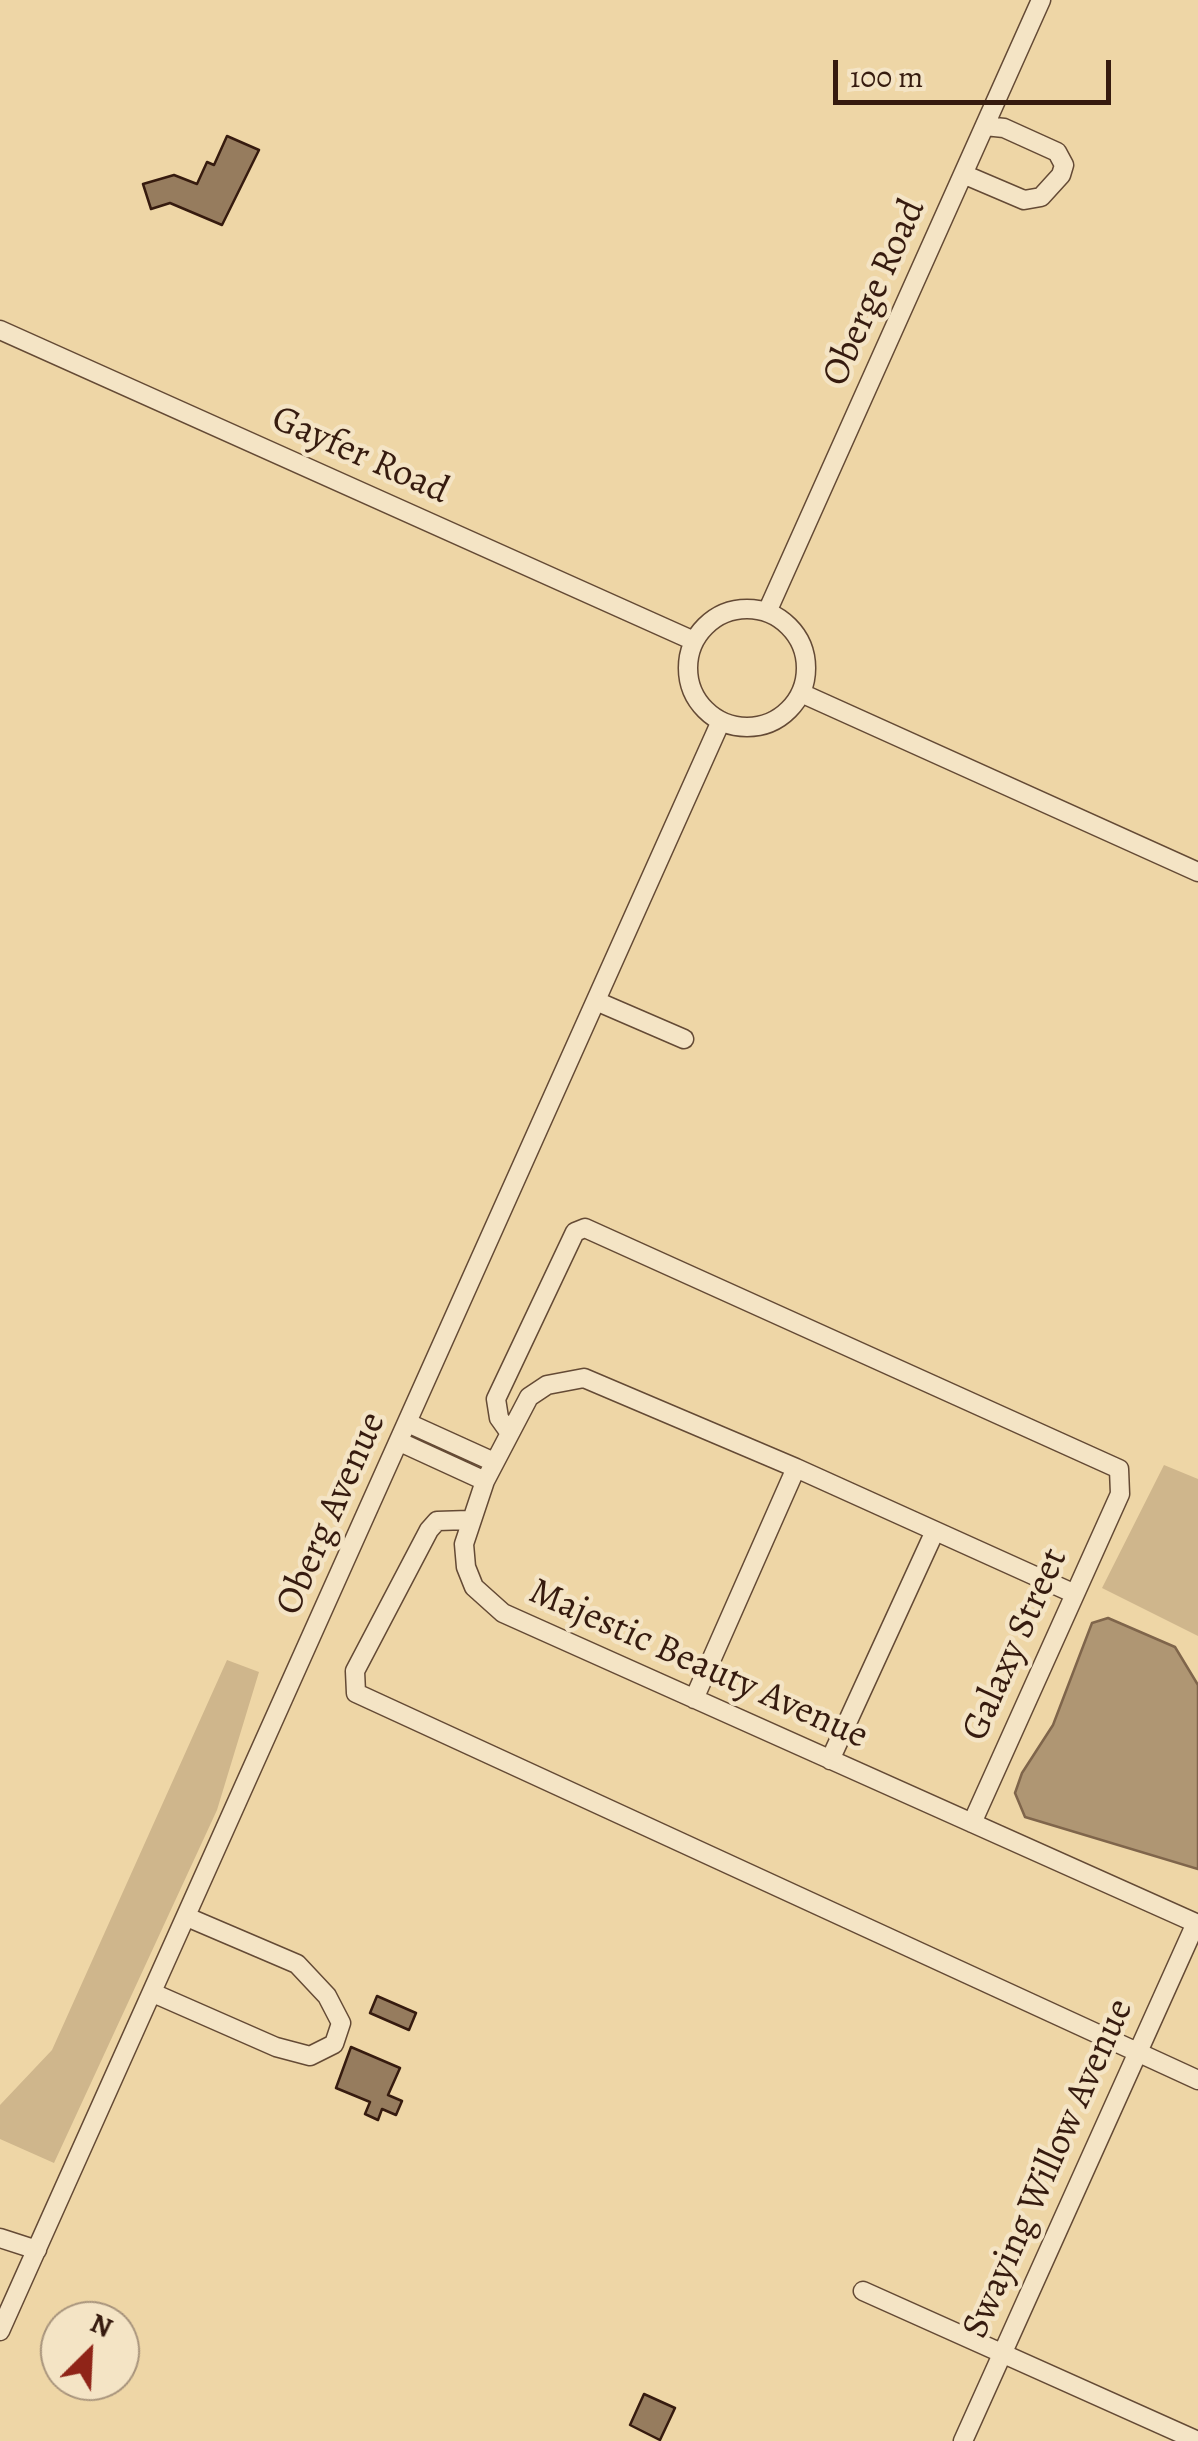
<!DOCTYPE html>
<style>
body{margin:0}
#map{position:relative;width:1198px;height:2441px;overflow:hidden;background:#eed6a6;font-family:Alegreya,serif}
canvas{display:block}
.north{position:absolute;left:40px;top:2301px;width:100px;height:100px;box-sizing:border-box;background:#f4e4c5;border:2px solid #a8947c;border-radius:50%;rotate:24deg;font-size:28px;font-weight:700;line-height:40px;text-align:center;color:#361b0f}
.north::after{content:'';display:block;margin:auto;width:35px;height:45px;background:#8f2418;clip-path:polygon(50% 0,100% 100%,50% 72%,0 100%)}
.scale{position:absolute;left:833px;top:60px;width:278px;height:45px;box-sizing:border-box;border:5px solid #361b0f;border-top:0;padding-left:12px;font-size:30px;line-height:35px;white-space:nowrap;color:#361b0f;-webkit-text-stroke:8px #f4e4c5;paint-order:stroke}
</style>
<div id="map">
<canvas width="1198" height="2441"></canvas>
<div class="north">N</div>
<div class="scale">100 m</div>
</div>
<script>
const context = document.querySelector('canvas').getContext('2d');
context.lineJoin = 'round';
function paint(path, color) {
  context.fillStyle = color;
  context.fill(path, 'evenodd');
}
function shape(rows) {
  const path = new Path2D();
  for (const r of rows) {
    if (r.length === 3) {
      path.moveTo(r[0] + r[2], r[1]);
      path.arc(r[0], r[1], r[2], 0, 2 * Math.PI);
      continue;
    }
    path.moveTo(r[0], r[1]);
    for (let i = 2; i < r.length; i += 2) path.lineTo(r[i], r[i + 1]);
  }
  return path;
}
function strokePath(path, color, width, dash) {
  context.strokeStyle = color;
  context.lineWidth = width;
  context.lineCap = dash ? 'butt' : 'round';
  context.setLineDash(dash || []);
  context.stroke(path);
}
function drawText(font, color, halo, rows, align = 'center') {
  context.font = font + ' Alegreya,serif';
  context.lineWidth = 9;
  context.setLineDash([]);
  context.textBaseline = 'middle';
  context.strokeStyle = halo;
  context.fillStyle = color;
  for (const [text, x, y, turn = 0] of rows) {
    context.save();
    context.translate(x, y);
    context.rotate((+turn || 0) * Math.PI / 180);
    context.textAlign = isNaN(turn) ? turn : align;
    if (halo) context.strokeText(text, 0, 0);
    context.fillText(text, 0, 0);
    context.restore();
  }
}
paint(shape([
 [1164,1465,1198,1479,1198,1636,1102,1588],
 [227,1660,259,1672,217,1810,54,2163,0,2139,0,2105,52,2050]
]), '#cfb68c');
const water = shape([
 [1108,1618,1175,1647,1198,1685,1198,1869,1025,1817,1015,1793,1022,1773,1053,1725,1092,1623,1108,1618]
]);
paint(water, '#af9673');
strokePath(water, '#7f654b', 2.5);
const building = shape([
 [227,136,259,150,222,225,170,203,151,209,143,184,174,175,197,184,207,162,214,165,227,136],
 [377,1996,416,2013,409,2030,370,2013,377,1996],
 [351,2047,400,2068,388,2095,402,2101,396,2115,382,2109,378,2120,365,2114,370,2102,336,2088,351,2047],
 [644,2394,675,2408,660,2440,630,2425,644,2394]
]);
paint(building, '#967c5e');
strokePath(building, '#361b0f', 2.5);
const minor = shape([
 [963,174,1024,200,1041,197,1061,175,1064,165,1057,152,1004,128,985,126],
 [0,330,694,641],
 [747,668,59],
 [767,612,1041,0],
 [801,693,1198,872],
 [596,1001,684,1039],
 [408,1423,494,1462],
 [509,1432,499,1418,496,1399,575,1232,585,1228,1119,1469,1120,1494,972,1823],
 [400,1442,485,1481],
 [469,1520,437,1521,429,1530,355,1671,356,1693,1198,2080],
 [1075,1594,796,1468,584,1378,547,1385,529,1397,485,1481,464,1544,466,1567,474,1587,503,1613,1198,1924],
 [694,1699,796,1468],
 [830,1760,935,1531],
 [153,1993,276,2047,310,2056,334,2044,341,2023,327,1996,297,1964,187,1917],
 [0,2238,37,2250],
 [863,2291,1198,2441],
 [0,2331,721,721],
 [963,2441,1196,1923]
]);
strokePath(minor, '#644a35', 21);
strokePath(minor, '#f4e4c5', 18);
drawText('38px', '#361b0f', '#f4e4c5', [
 ["Oberge Road",875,293,-66],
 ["Gayfer Road",360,456,24],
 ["Oberg Avenue",332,1514,-66],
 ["Galaxy Street",1016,1645,-66],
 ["Majestic Beauty Avenue",698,1665,24],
 ["Swaying Willow Avenue",1049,2169,-66]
]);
</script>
